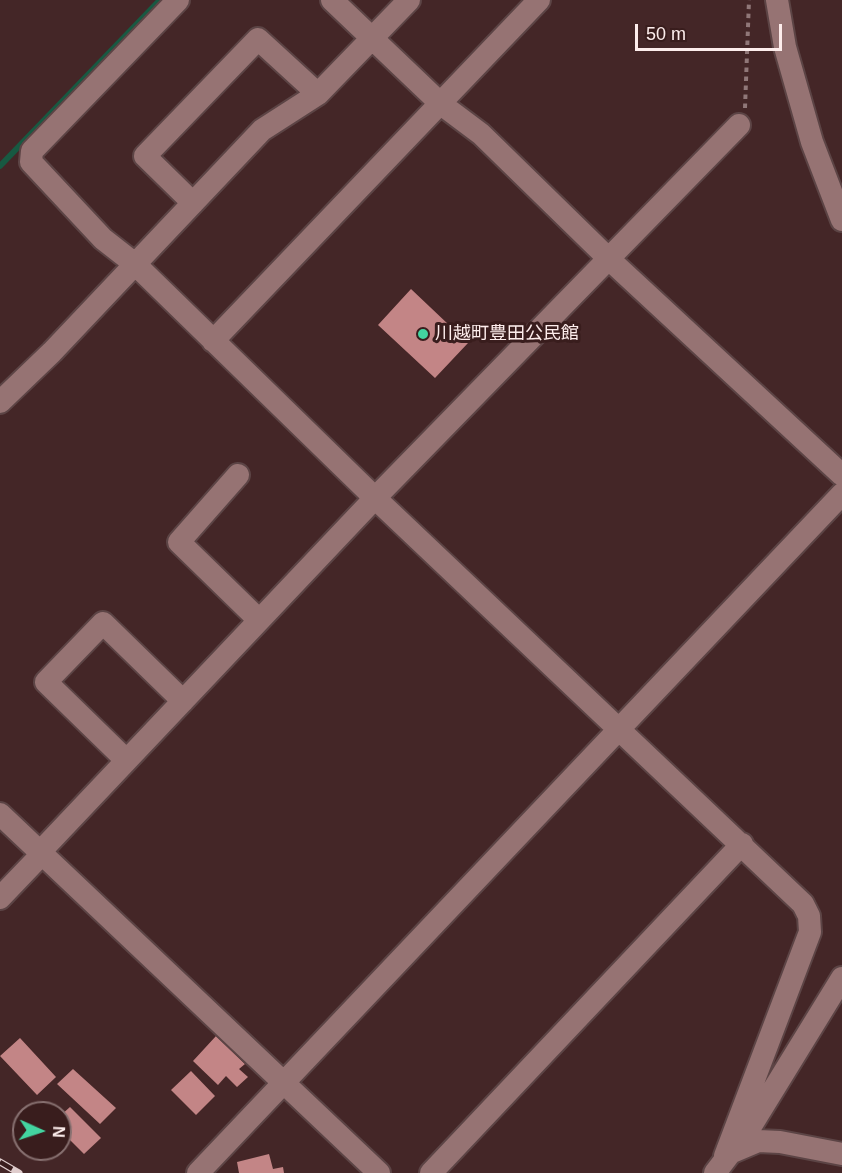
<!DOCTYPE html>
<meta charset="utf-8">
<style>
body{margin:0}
#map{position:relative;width:842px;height:1173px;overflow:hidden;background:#442627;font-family:Arial,sans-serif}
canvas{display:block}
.north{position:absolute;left:12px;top:1101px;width:60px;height:60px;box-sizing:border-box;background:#391d1d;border:2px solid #877070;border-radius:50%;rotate:93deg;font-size:16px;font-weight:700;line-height:24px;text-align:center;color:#fdedec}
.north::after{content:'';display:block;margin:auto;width:21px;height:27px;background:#43d4a0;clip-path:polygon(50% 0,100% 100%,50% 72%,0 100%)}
.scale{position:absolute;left:635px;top:24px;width:147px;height:27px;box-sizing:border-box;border:3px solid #fdedec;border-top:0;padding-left:8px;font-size:18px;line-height:21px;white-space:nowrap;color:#fdedec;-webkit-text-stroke:4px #391d1d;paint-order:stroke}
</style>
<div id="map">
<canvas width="842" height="1173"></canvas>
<div class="north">N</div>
<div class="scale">50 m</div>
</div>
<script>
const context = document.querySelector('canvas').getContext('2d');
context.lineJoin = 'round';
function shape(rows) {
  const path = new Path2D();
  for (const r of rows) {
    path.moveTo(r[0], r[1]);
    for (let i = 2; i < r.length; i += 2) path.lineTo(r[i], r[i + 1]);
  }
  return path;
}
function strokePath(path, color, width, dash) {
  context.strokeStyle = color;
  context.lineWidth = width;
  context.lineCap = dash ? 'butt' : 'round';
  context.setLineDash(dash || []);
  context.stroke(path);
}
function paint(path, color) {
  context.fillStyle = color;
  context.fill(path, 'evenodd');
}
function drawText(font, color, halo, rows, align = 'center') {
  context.font = font + ' Arial,"Noto Sans JP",sans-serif';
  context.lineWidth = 6;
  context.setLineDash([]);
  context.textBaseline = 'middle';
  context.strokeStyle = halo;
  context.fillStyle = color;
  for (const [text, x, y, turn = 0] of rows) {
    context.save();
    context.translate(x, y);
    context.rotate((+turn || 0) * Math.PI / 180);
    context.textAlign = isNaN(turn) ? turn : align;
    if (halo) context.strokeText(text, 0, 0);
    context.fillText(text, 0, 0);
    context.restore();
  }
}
strokePath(shape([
 [0,166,160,0]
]), '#185942', 6);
paint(shape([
 [411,289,468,343,435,378,378,325],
 [216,1036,245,1064,239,1069,248,1077,237,1087,226,1076,218,1085,193,1061],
 [20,1038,56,1077,37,1095,0,1056],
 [73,1069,116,1108,100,1124,57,1084],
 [191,1071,215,1096,196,1115,171,1090],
 [70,1107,101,1138,84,1154,60,1130,60,1116],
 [269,1154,273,1169,283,1167,284,1173,239,1173,237,1162]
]), '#c38586');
const minor = shape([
 [178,0,32,151,31,162,103,239,135,264,375,498,803,904,809,916,810,932,725,1156],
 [332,0,441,104,481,134,610,260,842,475],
 [777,0,785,47,812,142,842,220],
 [193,203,145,156,258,39,318,94],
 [213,341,539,0],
 [0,402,52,352,262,130,318,94,409,0],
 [238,475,179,542,259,620],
 [126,760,46,682,103,623,183,701],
 [0,814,379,1173],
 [40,852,375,498,739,125],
 [0,898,42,854],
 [732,1152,758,1141,780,1142,842,1154],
 [198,1173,842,494],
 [431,1173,742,844],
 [715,1173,751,1126,842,978]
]);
strokePath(minor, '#5c4445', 26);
strokePath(shape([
 [745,108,749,0]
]), '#907778', 4, [4.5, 4.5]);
strokePath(minor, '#967373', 22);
const rail = shape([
 [0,1162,19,1173]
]);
strokePath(rail, '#dfcccc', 7);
strokePath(rail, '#391d1d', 4.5, [14]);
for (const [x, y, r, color] of [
 [423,334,6,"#43d4a0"]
]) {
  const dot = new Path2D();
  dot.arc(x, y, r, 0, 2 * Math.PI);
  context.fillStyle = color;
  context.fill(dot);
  strokePath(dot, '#391d1d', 2);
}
drawText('18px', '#fdedec', '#391d1d', [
 ["川越町豊田公民館",435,334]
], 'left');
</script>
